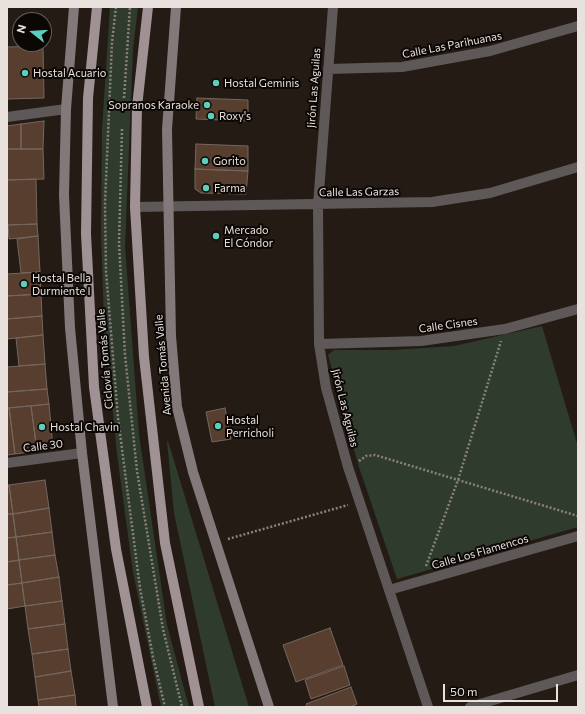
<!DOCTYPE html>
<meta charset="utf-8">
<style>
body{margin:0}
#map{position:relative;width:585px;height:714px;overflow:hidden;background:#251b15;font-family:Commissioner,sans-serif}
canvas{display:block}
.frame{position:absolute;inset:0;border:8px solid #e8e1dd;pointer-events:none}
.north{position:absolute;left:12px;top:12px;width:40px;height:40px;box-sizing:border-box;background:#0b0705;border:1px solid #635e5b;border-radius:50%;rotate:287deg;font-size:11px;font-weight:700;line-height:16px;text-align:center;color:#e8e1dd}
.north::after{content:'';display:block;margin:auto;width:14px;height:18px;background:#5bcebc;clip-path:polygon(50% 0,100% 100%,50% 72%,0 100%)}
.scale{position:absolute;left:443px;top:684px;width:115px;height:18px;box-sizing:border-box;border:2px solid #e8e1dd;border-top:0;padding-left:5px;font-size:12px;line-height:14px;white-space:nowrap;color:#e8e1dd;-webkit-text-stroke:3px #0b0705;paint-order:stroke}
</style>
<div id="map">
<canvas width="585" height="714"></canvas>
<div class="frame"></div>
<div class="north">N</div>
<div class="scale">50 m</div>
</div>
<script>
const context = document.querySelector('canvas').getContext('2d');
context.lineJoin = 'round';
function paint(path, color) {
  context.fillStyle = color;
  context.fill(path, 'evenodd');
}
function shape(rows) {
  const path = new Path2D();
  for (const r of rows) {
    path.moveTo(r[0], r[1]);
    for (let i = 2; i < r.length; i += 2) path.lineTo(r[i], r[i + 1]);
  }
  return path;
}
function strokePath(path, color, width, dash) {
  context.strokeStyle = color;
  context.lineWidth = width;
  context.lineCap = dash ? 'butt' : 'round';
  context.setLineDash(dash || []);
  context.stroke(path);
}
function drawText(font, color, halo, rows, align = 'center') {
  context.font = font + ' Commissioner,sans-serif';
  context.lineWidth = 4;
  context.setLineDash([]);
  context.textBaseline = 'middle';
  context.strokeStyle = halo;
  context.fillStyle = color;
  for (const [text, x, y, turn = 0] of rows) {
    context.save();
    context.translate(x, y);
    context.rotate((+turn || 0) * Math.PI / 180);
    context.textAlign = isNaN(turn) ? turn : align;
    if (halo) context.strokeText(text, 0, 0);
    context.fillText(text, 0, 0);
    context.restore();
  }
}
paint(shape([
 [110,7,138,7,133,49,125,246,139,434,167,625,189,707,161,707,133,572,117,454,104,323,101,232,102,129],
 [542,326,578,447,578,527,397,579,359,467,328,355,334,350,392,350,454,346],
 [167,441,168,441,249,707,215,707,174,513]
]), '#2f3b2d');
const building = shape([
 [43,46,44,98,7,99,7,47,43,46],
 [197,98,248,100,248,121,196,119,197,98],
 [44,121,43,149,21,149,21,124,44,121],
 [21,124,21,149,7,149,7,126,21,124],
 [196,144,248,146,248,171,195,169,196,144],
 [7,149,43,149,44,179,7,180,7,149],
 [195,169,248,171,246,194,201,193,195,189,195,169],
 [36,179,37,224,7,225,7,180,36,179],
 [37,224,38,236,9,239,8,225,37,224],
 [38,236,40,272,21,273,17,239,38,236],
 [40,272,41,294,7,296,7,274,40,272],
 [41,294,42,316,7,319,7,296,41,294],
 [42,316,43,335,7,339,7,319,42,316],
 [43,335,45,364,19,366,16,338,43,335],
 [45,364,47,389,7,392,7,367,45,364],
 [47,389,49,404,7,408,7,392,47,389],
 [49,404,53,448,37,451,31,406,49,404],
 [31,406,37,451,15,454,9,408,31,406],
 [7,408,9,408,15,454,7,455,7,408],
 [225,408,231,439,212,442,206,412,225,408],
 [45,480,49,508,13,514,9,485,45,480],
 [7,485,9,485,13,514,7,514,7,485],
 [49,508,52,532,16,537,13,514,49,508],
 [7,514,13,514,16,537,7,538,7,514],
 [52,532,55,555,19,560,16,537,52,532],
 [16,537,19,560,7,562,7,538,16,537],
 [55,555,59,577,22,583,19,560,55,555],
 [19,560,22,583,7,585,7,562,19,560],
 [59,577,62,601,25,606,22,583,59,577],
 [22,583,25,606,7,609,7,585,22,583],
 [62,601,65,624,28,629,25,606,62,601],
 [65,624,68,649,32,654,28,629,65,624],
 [330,628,343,665,296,682,283,645,330,628],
 [68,649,71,671,35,677,32,654,68,649],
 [344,666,350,685,311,699,305,680,344,666],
 [71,671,75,695,38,700,35,677,71,671],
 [351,687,357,704,350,707,307,707,306,704,351,687],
 [75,695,76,707,39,707,38,700,75,695]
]);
paint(building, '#583e2e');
strokePath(building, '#746760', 1);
strokePath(shape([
 [116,7,112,42,105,203,106,271,118,418,140,588,153,657,165,707],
 [124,98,130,7],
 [122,129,119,243,125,355,137,471,163,629,182,707],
 [339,382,343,395],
 [359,461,366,456,375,455,578,516],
 [228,539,348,505],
 [426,566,458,480,501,341]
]), '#8a827d', 2.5, [2, 2]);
strokePath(shape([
 [333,7,318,205,319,344,326,388,348,467,428,707],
 [328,69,402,67,490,51,578,26],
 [7,117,66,109],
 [135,207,432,202,490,193,578,167],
 [319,344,421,341,505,329,578,309],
 [7,463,82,453],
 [389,590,578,536],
 [470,707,578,675]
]), '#5e5858', 10);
strokePath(shape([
 [74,7,66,109,64,195,70,328,82,453,113,707],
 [176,7,167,129,171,336,177,407,193,472,269,707]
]), '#83787a', 10);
strokePath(shape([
 [97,7,88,98,86,234,94,387,116,549,147,707],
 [148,7,137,107,135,207,144,357,165,543,199,707]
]), '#a09294', 10);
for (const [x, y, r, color] of [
 [25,73,4,"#5bcebc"],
 [216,83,4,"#5bcebc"],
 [207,105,4,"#5bcebc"],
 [211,116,4,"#5bcebc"],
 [205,161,4,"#5bcebc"],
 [206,188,4,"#5bcebc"],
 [216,236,4,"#5bcebc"],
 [24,284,4,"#5bcebc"],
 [218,426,4,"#5bcebc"],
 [42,427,4,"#5bcebc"]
]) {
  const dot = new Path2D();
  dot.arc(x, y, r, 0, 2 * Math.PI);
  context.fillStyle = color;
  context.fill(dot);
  strokePath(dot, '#0b0705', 1.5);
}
drawText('11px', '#e8e1dd', '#0b0705', [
 ["Calle Las Parihuanas",452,45,-11],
 ["Jirón Las Aguilas",314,88,-86],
 ["Calle Las Garzas",359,192,-1],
 ["Calle Cisnes",448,325,-8],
 ["Ciclovía Tomás Valle",105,359,-95],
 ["Avenida Tomás Valle",163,365,-95],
 ["Jirón Las Aguilas",345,408,76],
 ["Calle 30",43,446,-7],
 ["Calle Los Flamencos",480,552,-16]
]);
drawText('11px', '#e8e1dd', '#0b0705', [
 ["Hostal Acuario",33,73],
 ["Hostal Geminis",224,83],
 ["Sopranos Karaoke",199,105,"right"],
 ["Roxy's",219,116],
 ["Gorito",213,161],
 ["Farma",214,188],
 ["Mercado",224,230],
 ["El Cóndor",224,243],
 ["Hostal Bella",32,278],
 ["Durmiente I",32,291],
 ["Hostal",226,420],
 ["Perricholi",226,433],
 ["Hostal Chavin",50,427]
], 'left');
</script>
